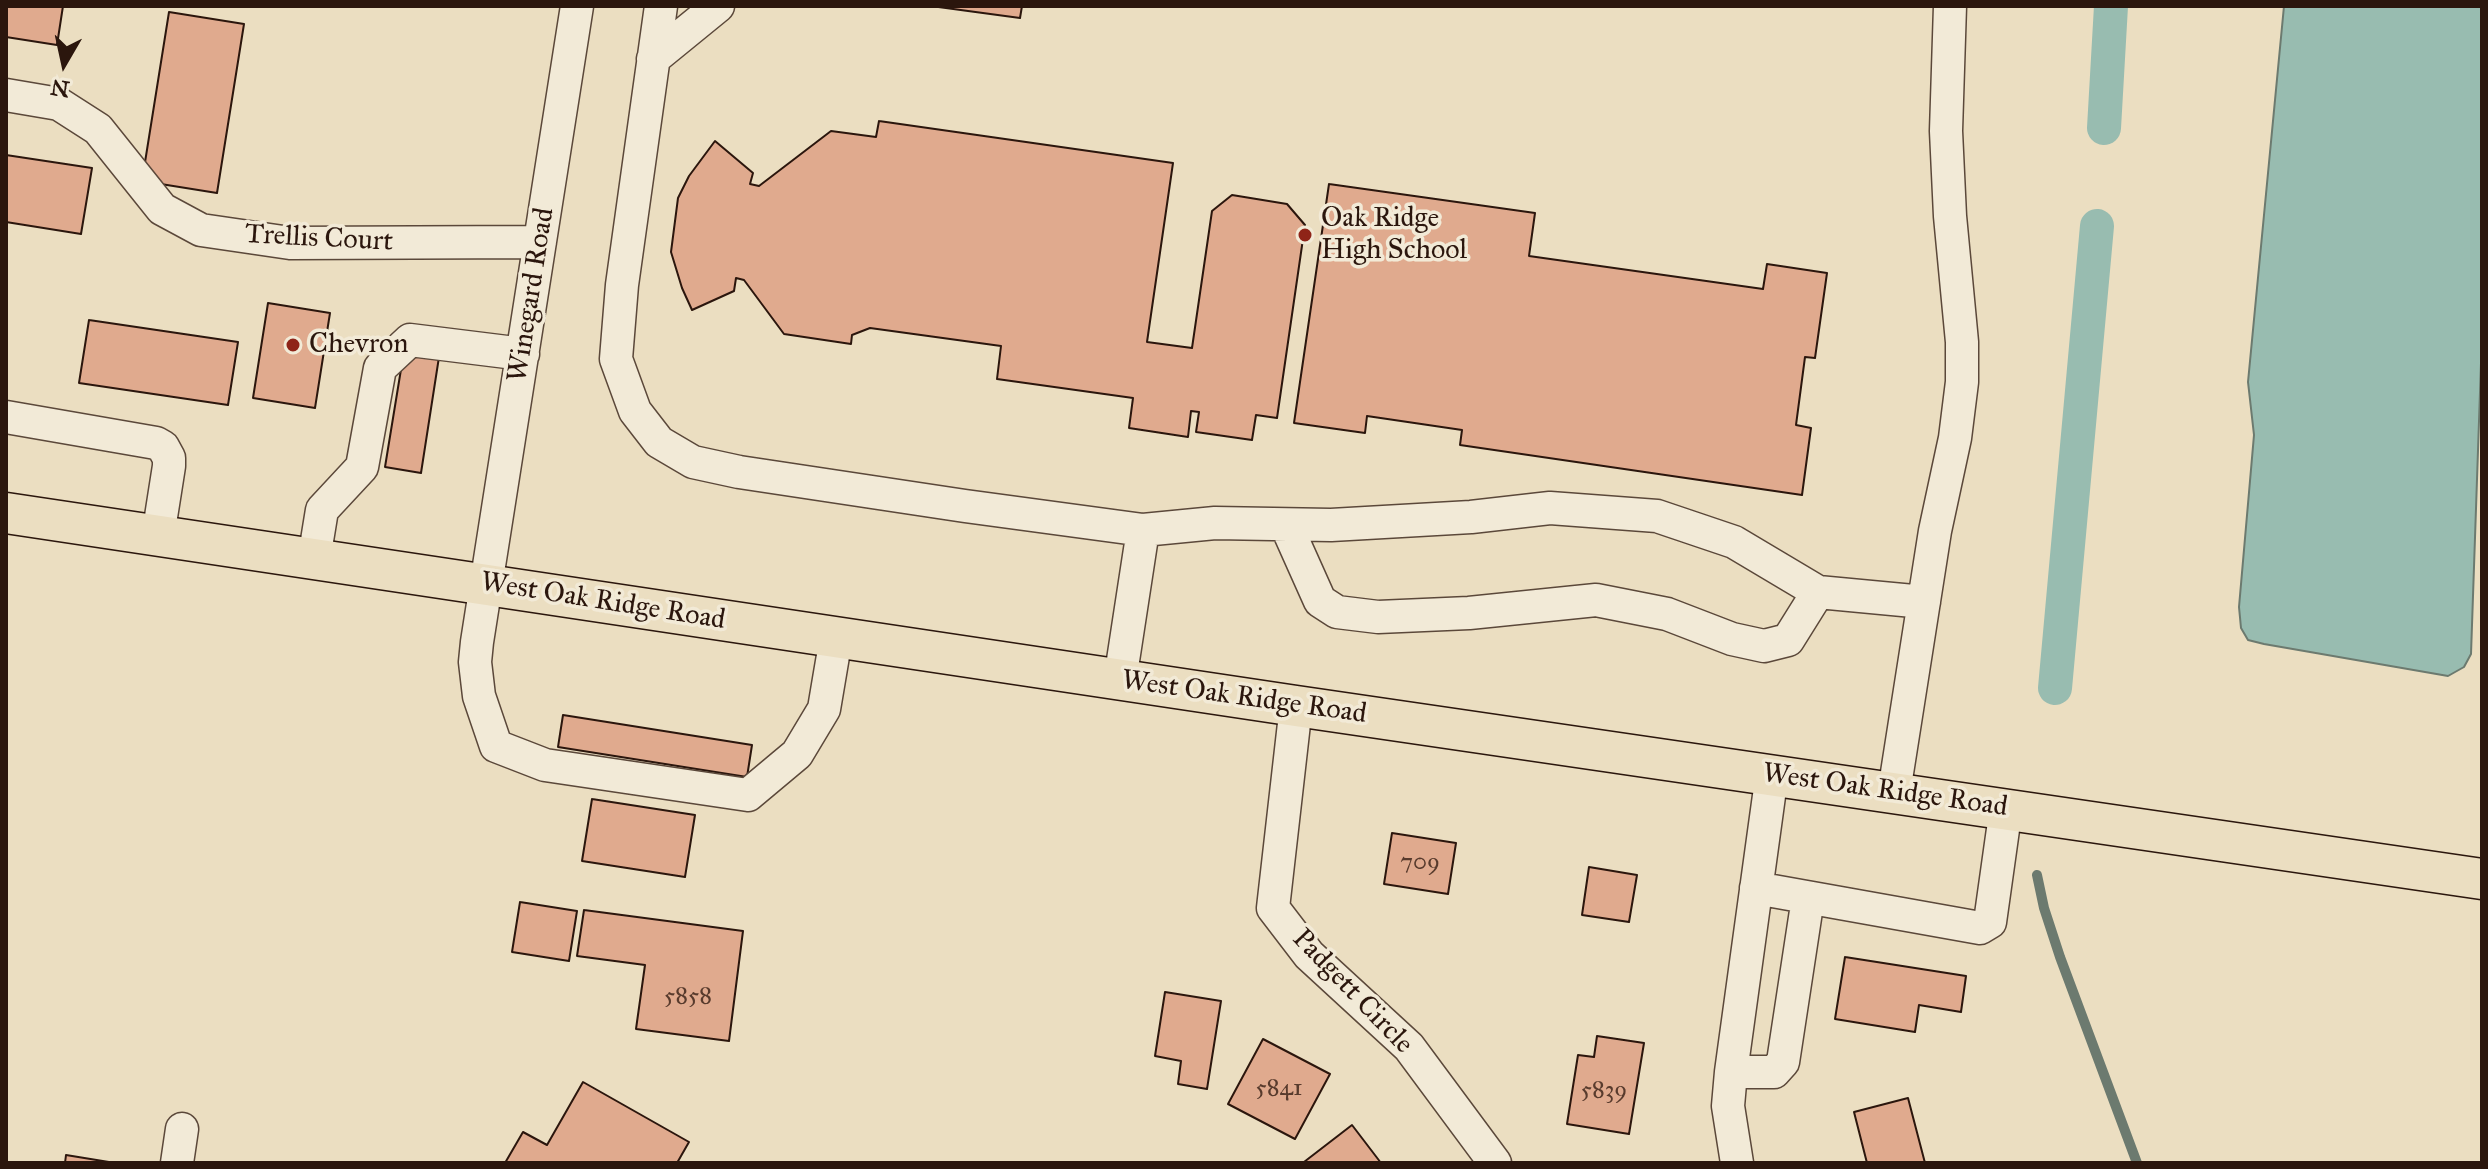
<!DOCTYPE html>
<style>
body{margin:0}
#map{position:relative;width:2488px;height:1169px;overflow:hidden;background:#ebdec1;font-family:"IM FELL Great Primer",serif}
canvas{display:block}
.frame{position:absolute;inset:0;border:8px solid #2b160d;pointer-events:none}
.north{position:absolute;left:24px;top:24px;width:80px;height:80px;-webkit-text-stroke:6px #f2ead7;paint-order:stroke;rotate:189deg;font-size:22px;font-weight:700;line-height:32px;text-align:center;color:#2b160d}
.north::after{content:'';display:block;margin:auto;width:28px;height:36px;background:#2b160d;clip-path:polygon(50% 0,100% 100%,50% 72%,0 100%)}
</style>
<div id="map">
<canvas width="2488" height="1169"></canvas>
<div class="frame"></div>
<div class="north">N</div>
</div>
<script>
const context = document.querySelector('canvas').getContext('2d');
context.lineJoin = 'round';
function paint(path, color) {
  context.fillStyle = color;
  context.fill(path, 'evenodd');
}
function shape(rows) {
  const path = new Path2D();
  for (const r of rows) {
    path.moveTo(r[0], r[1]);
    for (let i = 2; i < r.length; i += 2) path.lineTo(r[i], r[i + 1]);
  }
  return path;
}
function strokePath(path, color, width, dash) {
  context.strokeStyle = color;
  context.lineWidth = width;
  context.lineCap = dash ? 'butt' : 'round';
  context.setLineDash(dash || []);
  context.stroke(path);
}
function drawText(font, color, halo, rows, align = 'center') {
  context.font = font + ' "IM FELL Great Primer",serif';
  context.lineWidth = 7;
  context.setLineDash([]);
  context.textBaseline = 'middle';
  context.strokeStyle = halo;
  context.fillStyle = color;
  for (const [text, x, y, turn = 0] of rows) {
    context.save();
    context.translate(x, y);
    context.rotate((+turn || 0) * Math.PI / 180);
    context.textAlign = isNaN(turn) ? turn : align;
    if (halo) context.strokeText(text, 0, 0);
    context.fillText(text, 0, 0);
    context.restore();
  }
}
const water = shape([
 [2284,6,2482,6,2482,334,2471,654,2464,667,2448,676,2264,644,2248,640,2241,628,2239,607,2254,435,2248,382,2284,6]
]);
paint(water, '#98bcb0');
strokePath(water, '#6c7a6f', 2);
strokePath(shape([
 [2037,875,2044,908,2060,957,2137,1163]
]), '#6c7a6f', 10);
strokePath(shape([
 [2104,128,2111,6],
 [2055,688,2097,226]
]), '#98bcb0', 34);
const building = shape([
 [6,6,63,6,57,45,6,37,6,6],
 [931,6,1022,6,1020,18,931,6],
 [169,12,244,24,217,193,142,181,169,12],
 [879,121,1173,163,1147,342,1192,348,1212,211,1232,195,1287,204,1305,225,1277,418,1256,415,1252,440,1196,432,1199,412,1191,411,1188,437,1129,428,1133,398,997,379,1001,346,870,328,852,335,851,344,784,334,744,280,736,278,734,291,692,310,682,288,671,252,678,198,689,176,715,141,753,173,750,184,759,186,831,131,876,137,879,121],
 [6,155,92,168,81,234,6,222,6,155],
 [1329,184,1535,213,1529,256,1763,289,1767,264,1827,273,1815,358,1805,357,1796,425,1811,428,1802,495,1460,445,1462,430,1367,416,1365,433,1294,423,1329,184],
 [268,303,330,313,315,408,253,398,268,303],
 [89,320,238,342,228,405,79,383,89,320],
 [404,351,439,357,421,473,385,467,404,351],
 [563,715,752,745,747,777,558,747,563,715],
 [592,799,695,815,685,877,582,861,592,799],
 [1392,833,1456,843,1448,894,1384,884,1392,833],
 [1589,867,1637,875,1629,922,1582,915,1589,867],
 [520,902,577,911,569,961,512,952,520,902],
 [584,910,743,931,729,1041,636,1029,645,965,577,956,584,910],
 [1845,957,1966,976,1961,1012,1919,1005,1915,1032,1835,1019,1845,957],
 [1165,992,1221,1001,1207,1089,1178,1084,1181,1061,1155,1056,1165,992],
 [1597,1036,1644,1043,1629,1134,1567,1124,1578,1055,1594,1057,1597,1036],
 [1263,1039,1330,1074,1295,1139,1228,1104,1263,1039],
 [583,1082,689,1142,677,1163,505,1163,523,1132,547,1145,583,1082],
 [1908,1098,1925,1163,1867,1163,1854,1112,1908,1098],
 [1352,1125,1381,1163,1305,1163,1304,1162,1352,1125],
 [66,1155,115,1163,65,1163,66,1155]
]);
paint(building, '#e0aa8e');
strokePath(building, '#2b160d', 2);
const minor = shape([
 [577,6,477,642,475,662,479,696,496,746,545,765,748,795,797,754,824,709,836,638],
 [661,6,622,285,616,359,635,411,659,442,693,462,739,472,965,506,1143,530,1215,523,1331,525,1471,517,1550,508,1657,516,1734,542,1818,592,1924,602],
 [653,59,718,6],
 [6,95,59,104,98,129,162,209,201,230,290,243,540,242],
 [6,417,156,443,163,447,169,458,169,466,158,536],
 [1286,525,1320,601,1337,612,1378,617,1469,613,1596,600,1667,614,1732,639,1764,646,1788,640,1818,592],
 [314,559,322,510,362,467,380,368,410,340,523,354],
 [1120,680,1143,530],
 [1296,706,1273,908,1309,955,1409,1047,1495,1163],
 [1894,792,1935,531,1955,438,1962,382,1962,342,1950,216,1946,131,1950,6],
 [1756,888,1980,928,1990,922,2006,808],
 [1731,1072,1774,1072,1783,1062,1808,898],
 [177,1163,182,1129],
 [1737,1163,1728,1106,1731,1072,1772,774]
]);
const major = shape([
 [6,513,1296,706,2482,879]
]);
strokePath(minor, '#5b483a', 35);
strokePath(major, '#2b160d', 43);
strokePath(minor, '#f2ead7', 32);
strokePath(major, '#ebdec1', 40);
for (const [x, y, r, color] of [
 [1305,235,8,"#8f2418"],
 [293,345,8,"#8f2418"]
]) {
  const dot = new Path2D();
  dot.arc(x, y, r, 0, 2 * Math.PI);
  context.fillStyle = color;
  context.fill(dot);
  strokePath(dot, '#f2ead7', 3);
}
drawText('24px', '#583b2d', null, [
 ["709",1420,863],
 ["5858",688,997],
 ["5841",1279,1089],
 ["5839",1604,1091]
]);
drawText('28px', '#2b160d', '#f2ead7', [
 ["Oak Ridge",1321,219],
 ["High School",1321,251],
 ["Chevron",309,345]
], 'left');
drawText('28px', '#2b160d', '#f2ead7', [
 ["Trellis Court",319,239,3],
 ["Winegard Road",532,295,-81],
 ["West Oak Ridge Road",603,602,9],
 ["West Oak Ridge Road",1244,698,8],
 ["West Oak Ridge Road",1885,791,8],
 ["Padgett Circle",1352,992,46]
]);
</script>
